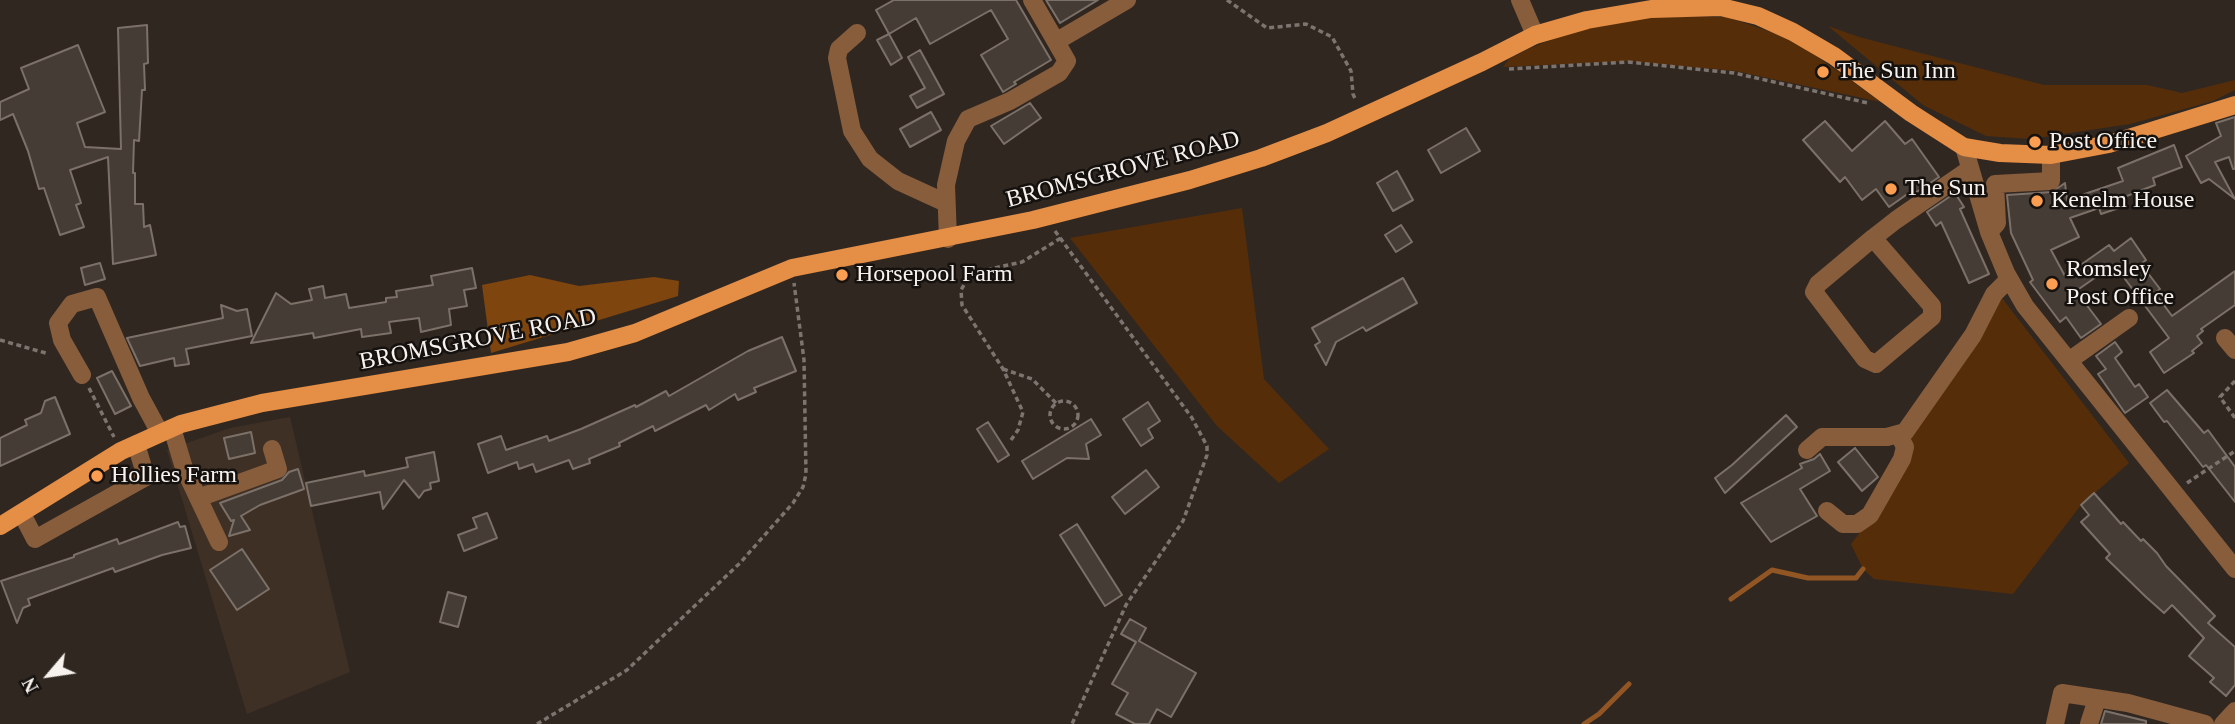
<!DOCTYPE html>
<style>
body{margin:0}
#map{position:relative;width:2235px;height:724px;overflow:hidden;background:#312721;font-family:"Times New Roman",serif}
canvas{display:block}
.north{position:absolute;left:14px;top:640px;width:70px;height:70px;-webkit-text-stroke:5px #15110e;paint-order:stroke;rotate:241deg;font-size:19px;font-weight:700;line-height:28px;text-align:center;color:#f8f2ee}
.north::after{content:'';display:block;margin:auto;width:24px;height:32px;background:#f8f2ee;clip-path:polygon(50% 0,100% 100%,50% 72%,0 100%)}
</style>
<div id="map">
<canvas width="2235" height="724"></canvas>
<div class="north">N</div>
</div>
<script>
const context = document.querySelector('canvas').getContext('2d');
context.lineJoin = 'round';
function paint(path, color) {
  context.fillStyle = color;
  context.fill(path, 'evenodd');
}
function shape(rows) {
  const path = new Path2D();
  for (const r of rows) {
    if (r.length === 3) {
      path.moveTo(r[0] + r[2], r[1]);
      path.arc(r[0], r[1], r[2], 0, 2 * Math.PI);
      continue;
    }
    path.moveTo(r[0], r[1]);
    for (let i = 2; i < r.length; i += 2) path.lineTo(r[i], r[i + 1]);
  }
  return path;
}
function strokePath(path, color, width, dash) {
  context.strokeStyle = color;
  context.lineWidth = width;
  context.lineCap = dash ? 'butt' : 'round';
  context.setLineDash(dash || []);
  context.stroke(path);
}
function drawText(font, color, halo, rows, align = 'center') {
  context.font = font + ' "Times New Roman",serif';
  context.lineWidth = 5;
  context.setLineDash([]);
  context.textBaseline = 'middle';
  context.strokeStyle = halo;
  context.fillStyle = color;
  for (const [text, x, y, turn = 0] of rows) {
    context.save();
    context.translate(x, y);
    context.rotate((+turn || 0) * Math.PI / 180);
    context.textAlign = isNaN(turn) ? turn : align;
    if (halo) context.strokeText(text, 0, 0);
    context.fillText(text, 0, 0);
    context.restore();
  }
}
paint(shape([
 [290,417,350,672,247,714,167,450,230,428]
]), '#3f3026');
paint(shape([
 [1650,16,1727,17,1792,39,1881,102,1735,71,1629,61,1503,67,1509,59,1528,49,1588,25],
 [1828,26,1859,37,2044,85,2147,85,2182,93,2235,80,2235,90,2213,101,2130,124,2030,139,1986,136,1923,105],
 [1242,208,1264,379,1329,449,1279,483,1217,426,1070,238],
 [2002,298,2129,463,2081,505,2013,594,1874,579,1863,569,1851,544,1876,512,1899,444]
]), '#552e09');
paint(shape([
 [530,275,579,286,654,277,679,281,678,296,491,353,482,285]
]), '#7f450e');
strokePath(shape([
 [1731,599,1772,570,1808,578,1856,578,1863,569],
 [1584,724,1599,714,1629,684]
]), '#915623', 5);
const building = shape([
 [894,0,1016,0,1051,60,1014,82,1016,84,1003,92,981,55,1008,39,991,10,930,44,916,18,889,34,876,10,894,0],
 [1046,0,1098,0,1060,23,1046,0],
 [147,25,148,63,144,64,145,90,142,90,139,141,134,140,133,173,135,173,135,204,143,204,144,227,150,225,156,255,113,264,108,157,70,170,81,203,76,205,84,227,60,235,44,188,39,189,28,151,13,114,0,120,0,102,29,89,21,68,78,45,105,112,77,123,85,147,121,149,118,28,147,25],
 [889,34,902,58,891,65,877,40,889,34],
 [920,50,944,94,917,108,910,96,925,88,908,57,920,50],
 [1030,103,1041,118,1004,144,991,126,1030,103],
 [931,112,941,130,910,147,900,129,931,112],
 [2235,117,2235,169,2233,169,2229,157,2215,162,2235,199,2209,179,2201,183,2186,156,2221,136,2216,123,2235,117],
 [1825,121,1852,151,1885,121,1905,144,1912,139,1939,177,1915,193,1913,190,1889,207,1876,189,1862,200,1845,177,1840,182,1803,140,1825,121],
 [1466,128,1480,151,1441,173,1428,150,1466,128],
 [2174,145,2182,167,2153,178,2155,185,2119,199,2122,207,2101,214,2099,208,2070,218,2079,237,2051,250,2065,276,2109,245,2114,251,2131,238,2146,260,2141,264,2160,289,2155,293,2172,316,2235,271,2235,305,2201,329,2203,331,2197,336,2202,343,2192,351,2194,353,2164,373,2150,352,2169,338,2119,271,2114,275,2109,268,2076,291,2101,324,2081,338,2066,317,2060,322,2030,282,2033,280,2011,233,2007,195,2052,192,2065,183,2067,200,2123,181,2118,168,2174,145],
 [1397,171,1413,200,1393,211,1377,183,1397,171],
 [1955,193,1964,207,1960,209,1989,274,1969,283,1941,222,1936,226,1927,212,1955,193],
 [1401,225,1412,242,1396,252,1385,235,1401,225],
 [100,263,105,279,85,285,81,268,100,263],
 [472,268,476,288,464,290,467,306,449,309,451,325,421,332,419,318,389,322,391,333,362,337,361,329,314,338,313,333,251,343,276,293,291,304,312,300,309,289,323,286,325,298,346,294,349,308,386,302,386,298,397,297,396,291,433,285,431,276,472,268],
 [1403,278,1417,303,1366,331,1363,327,1336,342,1326,365,1315,345,1320,342,1312,328,1403,278],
 [221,305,237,311,247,309,252,336,186,349,189,364,175,366,174,358,140,366,127,338,223,318,221,305],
 [782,337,796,371,754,388,756,392,738,400,735,394,709,410,706,405,655,431,653,426,619,443,620,446,589,459,590,463,573,469,569,460,536,472,533,464,519,469,517,462,488,473,478,444,501,436,506,450,547,436,549,441,581,429,635,405,636,407,666,391,669,396,748,351,782,337],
 [2115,342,2122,352,2115,358,2135,387,2139,384,2148,397,2125,413,2098,374,2106,369,2096,356,2115,342],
 [112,371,131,406,115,414,97,378,112,371],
 [2167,390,2204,433,2208,430,2235,467,2235,502,2206,465,2203,467,2167,421,2164,422,2150,403,2167,390],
 [55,397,70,434,0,466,0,438,27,425,25,420,41,413,45,401,55,397],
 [1148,402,1160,421,1148,429,1153,438,1141,446,1123,419,1148,402],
 [1786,415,1797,427,1725,493,1715,478,1732,465,1786,415],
 [1091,419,1101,435,1086,444,1089,459,1067,458,1033,479,1022,461,1091,419],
 [988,422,1009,455,998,462,977,429,988,422],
 [251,432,255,453,229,459,224,438,251,432],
 [1855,448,1878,477,1862,491,1838,462,1855,448],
 [434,452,439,481,430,483,431,489,424,491,419,498,404,480,383,509,380,492,311,506,306,483,364,471,365,476,408,467,406,458,434,452],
 [1820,454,1830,471,1800,489,1817,516,1771,542,1741,503,1802,468,1800,464,1814,459,1820,454],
 [298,469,304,489,260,505,241,516,250,530,229,536,234,520,231,521,220,503,282,480,289,472,298,469],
 [1146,470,1159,487,1125,514,1112,497,1146,470],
 [2094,493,2121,524,2123,522,2141,541,2143,539,2157,553,2166,566,2215,616,2208,623,2235,647,2235,685,2226,696,2210,682,2214,678,2189,656,2204,638,2172,605,2164,613,2146,597,2106,558,2110,554,2081,522,2089,515,2081,505,2094,493],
 [487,513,497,538,464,551,458,535,477,528,473,518,487,513],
 [178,522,180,527,185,526,191,548,162,555,115,572,113,568,28,599,30,605,23,608,17,623,1,581,74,557,74,555,117,539,119,544,178,522],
 [1077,524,1122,595,1105,606,1060,535,1077,524],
 [242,549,269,589,237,610,210,570,242,549],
 [448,592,466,597,458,627,440,622,448,592],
 [1130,619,1146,628,1139,641,1196,673,1171,717,1157,709,1149,724,1135,724,1116,714,1128,693,1112,684,1136,642,1121,634,1130,619],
 [2105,711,2146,721,2146,724,2101,724,2105,711]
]);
paint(building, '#453c35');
strokePath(building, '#7c7169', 2);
strokePath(shape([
 [1227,0,1267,28,1306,24,1332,37,1351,71,1353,94,1356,101],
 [1509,69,1628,62,1734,73,1868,103],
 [1055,231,1192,418,1207,446,1207,455,1183,521,1126,605,1072,724],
 [0,340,49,354],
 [1003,369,1032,379,1056,403],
 [2235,381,2220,397,2235,418],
 [89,388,114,437],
 [1064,415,14],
 [1011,440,1018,430,1023,412,1003,369,962,305,961,290,967,280,976,272,1022,262,1061,238],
 [2187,483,2235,451],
 [537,724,627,670,740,563,793,503,803,487,806,474,804,360,794,283]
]), '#7d746f', 3.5, [5, 3.5]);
strokePath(shape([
 [1520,0,1535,35],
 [857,33,839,49,837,58,852,131,870,159,898,181,946,203],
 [1057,41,1127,0],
 [1964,147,1989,232,2006,273,2025,306,2235,569],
 [1989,232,1997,223,1995,184,2051,181,2051,155],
 [1873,238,1932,306,1932,317,1876,364,1865,359,1814,292,1818,284,1873,238,1896,220,1970,169],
 [948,239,946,185,956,141,968,119,1010,101,1059,73,1067,61,1032,0],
 [2225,338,2235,350],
 [2070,360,2129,318],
 [82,375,62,340,58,323,72,304,97,297,141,398,160,433],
 [172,428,184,468,219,542],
 [1807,450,1822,437,1887,437,1905,432,1973,335,1994,294,2009,279],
 [198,498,278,469,272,449],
 [1827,511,1843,524,1857,524,1870,515,1902,459,1905,447,1899,435],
 [22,514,35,539,146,477,136,444],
 [2055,724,2062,693,2128,703,2205,724],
 [2089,724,2097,699],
 [2223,724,2235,711]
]), '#875d3c', 18);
strokePath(shape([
 [0,526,121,451,181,424,262,403,568,352,635,333,792,268,1033,220,1190,180,1261,158,1327,133,1482,62,1535,35,1587,20,1651,9,1721,7,1758,16,1793,32,1834,56,1911,113,1964,147,2000,153,2051,155,2109,144,2235,105]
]), '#e58e45', 18);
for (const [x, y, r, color] of [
 [1823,72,7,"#fb9e51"],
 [2035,142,7,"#fb9e51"],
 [1891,189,7,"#fb9e51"],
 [2037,201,7,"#fb9e51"],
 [842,275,7,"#fb9e51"],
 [2052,284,7,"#fb9e51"],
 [97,476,7,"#fb9e51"]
]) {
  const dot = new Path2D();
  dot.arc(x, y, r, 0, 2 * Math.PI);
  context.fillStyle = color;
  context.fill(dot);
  strokePath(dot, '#15110e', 2.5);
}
drawText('24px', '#f8f2ee', '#15110e', [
 ["The Sun Inn",1837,72],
 ["Post Office",2049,142],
 ["The Sun",1905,189],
 ["Kenelm House",2051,201],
 ["Romsley",2066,270],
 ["Post Office",2066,298],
 ["Horsepool Farm",856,275],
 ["Hollies Farm",111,476]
], 'left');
drawText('24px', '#f8f2ee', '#15110e', [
 ["BROMSGROVE ROAD",1123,170,-15],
 ["BROMSGROVE ROAD",478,340,-11]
]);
</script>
